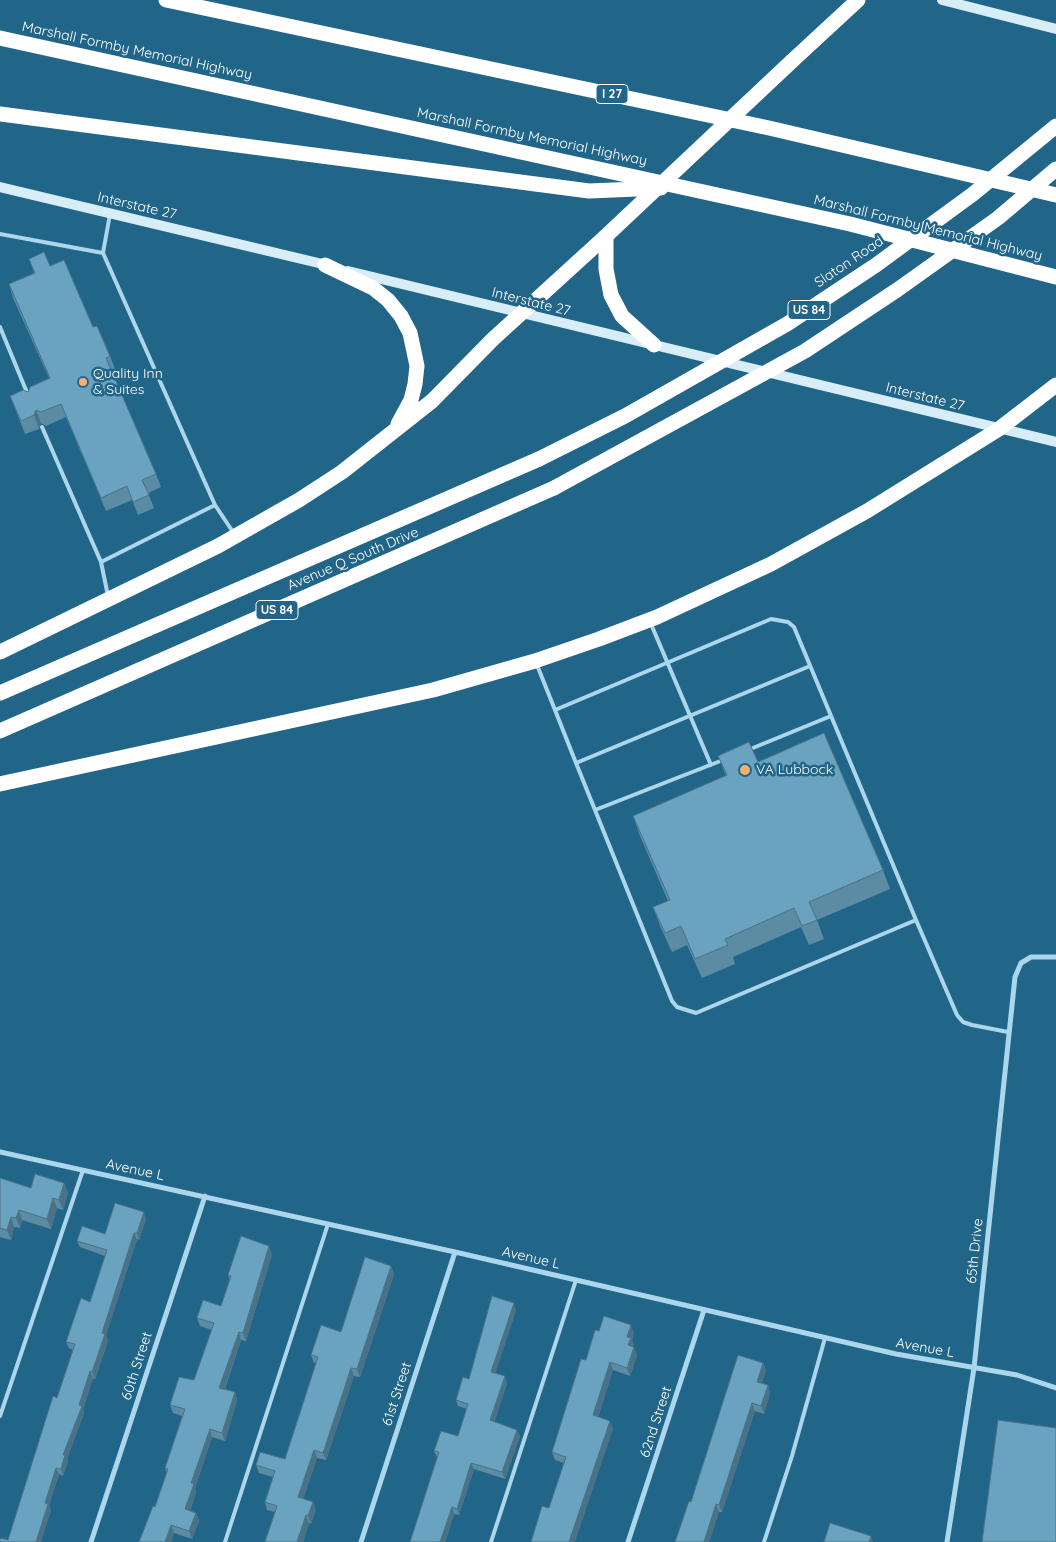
<!DOCTYPE html>
<style>
body{margin:0}
canvas{display:block;background:#216689}
</style>
<canvas width="1056" height="1542"></canvas>
<script>
const context = document.querySelector('canvas').getContext('2d');
context.lineJoin = 'round';
function shape(rows) {
  const path = new Path2D();
  for (const r of rows) {
    path.moveTo(r[0], r[1]);
    for (let i = 2; i < r.length; i += 2) path.lineTo(r[i], r[i + 1]);
  }
  return path;
}
function strokePath(path, color, width, dash) {
  context.strokeStyle = color;
  context.lineWidth = width;
  context.lineCap = dash ? 'butt' : 'round';
  context.setLineDash(dash || []);
  context.stroke(path);
}
function paint(path, color) {
  context.fillStyle = color;
  context.fill(path, 'evenodd');
}
function drawText(font, color, halo, rows, align = 'center') {
  context.font = font + ' Quicksand,sans-serif';
  context.lineWidth = 5;
  context.setLineDash([]);
  context.textBaseline = 'middle';
  context.strokeStyle = halo;
  context.fillStyle = color;
  for (const [text, x, y, turn = 0] of rows) {
    context.save();
    context.translate(x, y);
    context.rotate((+turn || 0) * Math.PI / 180);
    context.textAlign = isNaN(turn) ? turn : align;
    if (halo) context.strokeText(text, 0, 0);
    context.fillText(text, 0, 0);
    context.restore();
  }
}
strokePath(shape([
 [0,234,103,253,215,505,101,562,42,427],
 [103,253,110,214],
 [0,327,28,395],
 [215,505,233,532],
 [101,562,108,596],
 [651,624,711,765],
 [537,665,555,710,576,763,595,810,672,1001,677,1007,696,1013,916,920,794,627,788,622,771,619,555,710],
 [748,750,831,716],
 [576,763,810,666],
 [595,810,723,760],
 [916,920,957,1015,963,1022,972,1025,1008,1032],
 [0,1416,83,1170],
 [225,1542,328,1224],
 [491,1542,576,1280],
 [764,1542,792,1456,825,1338]
]), '#acd6eb', 4);
strokePath(shape([
 [0,1152,455,1252,896,1354,1017,1375,1056,1388],
 [91,1542,205,1196],
 [361,1542,455,1252],
 [628,1542,704,1310],
 [947,1542,974,1368,1015,977,1021,963,1031,957,1056,957]
]), '#acd6eb', 5);
strokePath(shape([
 [942,0,1056,29],
 [0,187,331,266],
 [348,271,1056,442]
]), '#d7edf8', 10);
strokePath(shape([
 [166,0,769,128,1056,195],
 [0,38,850,224,1056,277],
 [792,61,858,0],
 [0,114,589,191,661,188],
 [606,236,606,269,611,295,622,316,654,345],
 [325,265,373,288,388,300,401,316,410,333,417,366,415,384,411,400,398,424],
 [0,652,218,546,299,500,342,472,432,401,493,339,606,236],
 [0,693,539,459],
 [0,731,554,488],
 [0,784,433,690,535,661,599,639,657,617,771,564,867,511,999,429,1056,385]
]), '#fff', 15);
strokePath(shape([
 [606,236,792,61],
 [539,459,625,416,787,324,876,265,973,194,1056,126],
 [554,488,805,351,897,290,998,218,1056,169]
]), '#fff', 15);
paint(shape([
 [29,259,50,266,93,327,110,356,115,369,111,370,156,474,161,487,148,493,154,508,138,515,132,500,106,511,66,417,46,426,41,423,39,429,25,434,10,396,28,392,49,378,13,298,9,284,34,273],
 [718,756,758,762,883,870,890,889,817,920,824,939,809,945,801,927,733,957,735,964,702,978,687,945,672,952,660,926,653,907,668,901,640,836,633,816,726,776],
 [0,1178,31,1188,64,1183,68,1193,63,1210,57,1208,51,1229,22,1220,20,1228,14,1227,11,1240,0,1237],
 [146,1219,139,1240,137,1239,106,1335,108,1341,95,1379,93,1378,83,1409,84,1413,67,1459,68,1462,63,1476,59,1474,49,1505,51,1511,8,1540,73,1350,69,1348,66,1342,90,1302,105,1256,80,1247,77,1241,105,1234],
 [272,1254,246,1341,241,1340,225,1389,235,1392,237,1400,225,1441,212,1437,195,1488,196,1492,190,1511,196,1513,199,1521,192,1539,174,1533,171,1542,139,1542,155,1507,167,1473,165,1468,182,1416,173,1413,170,1405,194,1380,212,1330,200,1326,197,1318,221,1306,230,1280,228,1275],
 [391,1266,394,1274,360,1377,354,1376,326,1460,317,1458,303,1499,313,1502,316,1510,311,1524,309,1523,303,1542,265,1542,275,1512,267,1510,265,1502,273,1477,259,1473,256,1465,285,1459,316,1363,314,1363,311,1355,341,1332],
 [516,1310,495,1373,507,1383,494,1422,520,1436,505,1479,474,1469,459,1515,454,1514,445,1542,410,1542,437,1458,437,1457,434,1451,458,1436,467,1409,458,1406,456,1400],
 [599,1331,634,1333,632,1340,634,1346,633,1347,637,1355,630,1376,613,1370,598,1417,613,1429,549,1508,564,1463,555,1460,552,1452,586,1360],
 [763,1363,766,1370,762,1383,768,1385,770,1393,764,1414,755,1411,722,1512,719,1512,709,1542,675,1542,691,1502]
]), '#5b8ca4');
paint(shape([
 [36,410,41,423,39,429,34,415],
 [64,1183,68,1193,63,1210,59,1200],
 [53,1198,57,1208,51,1229,47,1219],
 [19,1210,22,1220,20,1228,16,1218],
 [144,1212,146,1219,139,1240,137,1233],
 [11,1217,14,1227,11,1240,7,1230],
 [134,1233,137,1239,106,1335,108,1341,95,1379,92,1372,102,1333],
 [269,1246,272,1254,246,1341,243,1333],
 [391,1266,394,1274,360,1377,357,1369],
 [514,1303,516,1310,494,1378,491,1372],
 [631,1325,634,1333,632,1340,634,1346,631,1353,628,1345,627,1337],
 [239,1332,241,1340,222,1396,219,1388],
 [634,1347,637,1355,630,1376,627,1368],
 [610,1362,613,1370,596,1424,593,1415],
 [763,1363,766,1370,760,1389,757,1382],
 [351,1368,354,1376,326,1460,323,1453],
 [90,1371,93,1378,83,1409,84,1413,67,1459,68,1462,63,1476,61,1469,63,1455],
 [505,1376,507,1383,493,1427,490,1420],
 [768,1385,770,1393,764,1414,761,1406],
 [235,1392,237,1400,225,1441,222,1433],
 [752,1403,755,1411,722,1512,719,1505],
 [610,1421,613,1429,575,1542,569,1542],
 [210,1429,212,1437,195,1488,196,1492,188,1517,185,1509,191,1483],
 [517,1430,520,1436,505,1479,502,1472],
 [314,1450,317,1458,301,1505,298,1497],
 [471,1463,474,1469,459,1515,457,1509],
 [56,1468,59,1474,49,1505,51,1511,41,1542,36,1542,45,1503],
 [313,1502,316,1510,311,1524,308,1516],
 [716,1504,719,1512,709,1542,704,1542],
 [452,1507,454,1514,445,1542,440,1542],
 [196,1513,199,1521,192,1539,189,1531],
 [306,1515,309,1523,303,1542,297,1542],
 [171,1525,174,1533,171,1542,165,1542],
 [871,1536,873,1542,869,1542]
]), '#4a7286');
const building = shape([
 [44,252,50,266,64,260,93,327,97,326,110,356,106,358,156,474,142,480,149,495,133,502,127,486,101,498,61,404,41,412,36,410,34,415,21,421,10,396,23,390,28,392,30,387,50,378,9,284,35,273,29,259,44,252],
 [824,733,883,870,809,902,817,920,802,926,794,908,725,939,728,945,695,959,681,926,665,933,653,907,670,900,633,816,727,775,718,756,749,742,758,762,824,733],
 [35,1174,64,1183,59,1200,53,1198,47,1219,19,1210,16,1218,11,1217,7,1230,0,1228,0,1178,31,1188,35,1174],
 [115,1203,144,1212,137,1233,134,1233,102,1333,105,1334,92,1372,90,1371,79,1405,82,1406,63,1455,65,1455,61,1469,56,1468,45,1503,48,1504,36,1542,0,1542,0,1538,8,1540,53,1396,57,1398,75,1344,66,1342,81,1298,90,1302,107,1250,77,1241,82,1226,105,1234,115,1203],
 [241,1236,269,1246,243,1333,239,1332,219,1388,235,1392,222,1433,210,1429,191,1483,194,1484,185,1509,196,1513,189,1531,171,1525,165,1542,139,1542,153,1506,155,1507,168,1469,165,1468,185,1409,170,1405,179,1377,194,1380,214,1323,197,1318,203,1300,221,1306,231,1276,228,1275,241,1236],
 [365,1257,391,1266,357,1369,351,1368,323,1453,314,1450,298,1497,313,1502,308,1516,306,1515,297,1542,265,1542,277,1506,265,1502,275,1471,256,1465,260,1452,285,1459,318,1357,311,1355,321,1325,341,1332,365,1257],
 [492,1296,514,1303,491,1372,505,1376,490,1420,517,1430,502,1472,471,1463,457,1509,452,1507,440,1542,410,1542,439,1452,434,1451,441,1431,458,1436,468,1404,456,1400,463,1377,469,1379,492,1296],
 [604,1316,631,1325,627,1337,631,1338,628,1345,634,1347,627,1368,610,1362,593,1415,610,1421,569,1542,531,1542,542,1506,549,1508,566,1457,552,1452,581,1359,586,1360,595,1330,599,1331,604,1316],
 [738,1355,763,1363,757,1382,768,1385,761,1406,752,1403,719,1505,716,1504,704,1542,675,1542,689,1501,691,1502,738,1355],
 [998,1420,1056,1428,1056,1542,982,1542,998,1420],
 [830,1523,871,1536,869,1542,824,1542,830,1523]
]);
paint(building, '#6aa3bf');
strokePath(building, '#4a7286', 1);
for (const [x, y, r, color] of [
 [83,382,5,"#f8b06d"],
 [745,770,6,"#f8b06d"]
]) {
  const dot = new Path2D();
  dot.arc(x, y, r, 0, 2 * Math.PI);
  context.fillStyle = color;
  context.fill(dot);
  strokePath(dot, '#216689', 2);
}
for (const [x, y, w] of [
 [612,94,32],
 [809,310,42],
 [277,610,42]
]) {
  const box = new Path2D();
  box.roundRect(x - w / 2, y - 9.5, w, 19, 4);
  context.fillStyle = '#216689';
  context.fill(box);
  strokePath(box, '#fff', 1);
}
drawText('bold 12px', '#fff', null, [
 ["I 27",612,94],
 ["US 84",809,310],
 ["US 84",277,610]
]);
drawText('14px', '#fff', '#216689', [
 ["Marshall Formby Memorial Highway",137,51,12],
 ["Marshall Formby Memorial Highway",532,137,12],
 ["Interstate 27",137,206,13],
 ["Marshall Formby Memorial Highway",928,228,14],
 ["Slaton Road",849,262,-34],
 ["Interstate 27",531,302,14],
 ["Interstate 27",925,397,14],
 ["Avenue Q South Drive",353,559,-23],
 ["Avenue L",135,1170,12],
 ["65th Drive",975,1251,-84],
 ["Avenue L",531,1258,13],
 ["Avenue L",925,1348,10],
 ["60th Street",137,1366,-72],
 ["61st Street",397,1394,-72],
 ["62nd Street",656,1422,-72]
]);
drawText('14px', '#fff', '#216689', [
 ["Quality Inn",93,374],
 ["& Suites",93,390],
 ["VA Lubbock",756,770]
], 'left');
</script>
